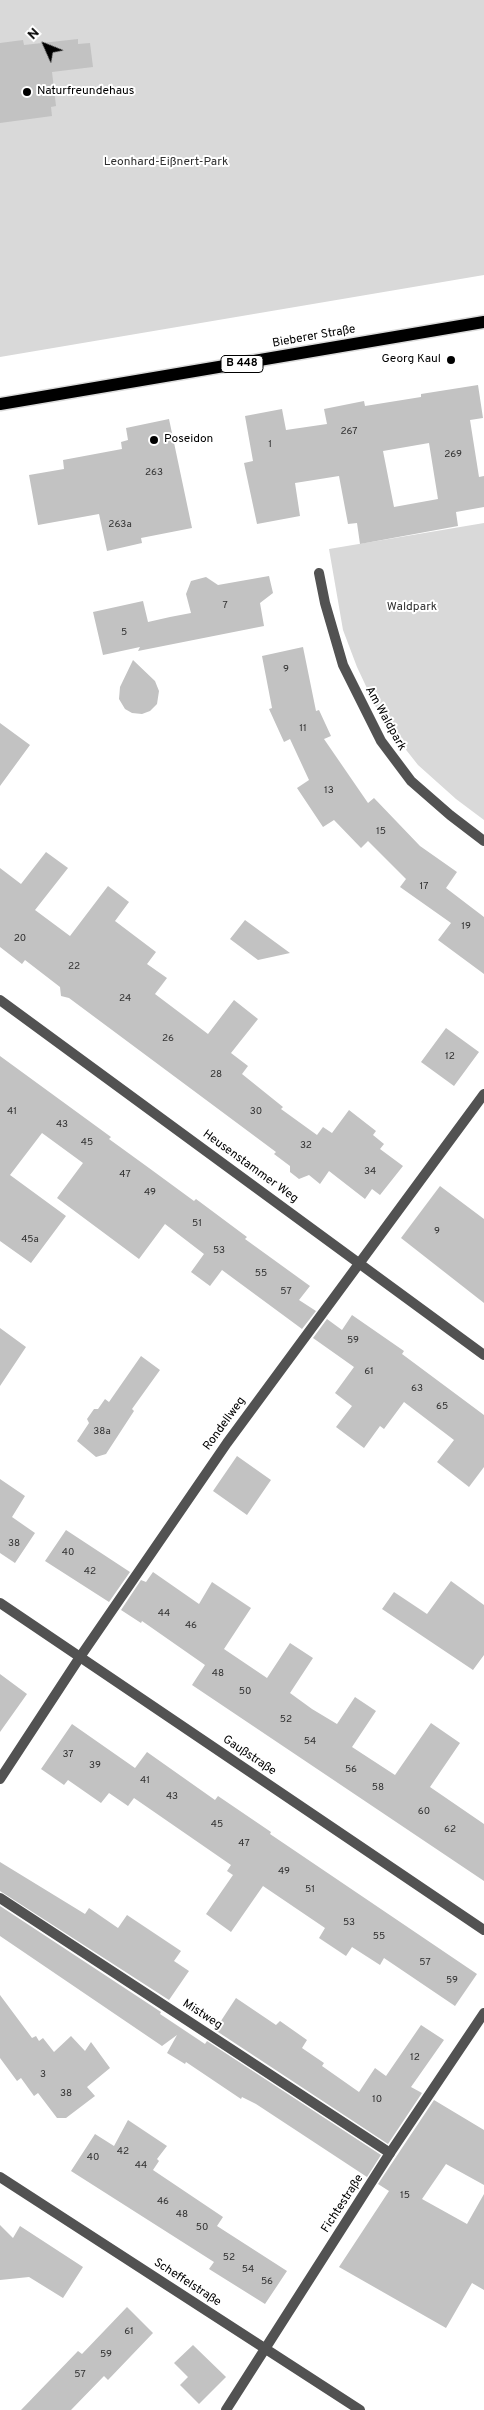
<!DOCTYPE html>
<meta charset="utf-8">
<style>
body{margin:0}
#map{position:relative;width:484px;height:2410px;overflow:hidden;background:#fff;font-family:Overpass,sans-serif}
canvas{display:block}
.north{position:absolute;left:20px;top:20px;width:50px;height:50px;-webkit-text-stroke:4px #fff;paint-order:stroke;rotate:314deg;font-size:14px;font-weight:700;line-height:20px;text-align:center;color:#000}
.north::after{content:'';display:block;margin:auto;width:18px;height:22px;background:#000;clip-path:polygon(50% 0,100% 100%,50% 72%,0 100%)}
</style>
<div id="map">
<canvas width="484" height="2410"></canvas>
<div class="north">N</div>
</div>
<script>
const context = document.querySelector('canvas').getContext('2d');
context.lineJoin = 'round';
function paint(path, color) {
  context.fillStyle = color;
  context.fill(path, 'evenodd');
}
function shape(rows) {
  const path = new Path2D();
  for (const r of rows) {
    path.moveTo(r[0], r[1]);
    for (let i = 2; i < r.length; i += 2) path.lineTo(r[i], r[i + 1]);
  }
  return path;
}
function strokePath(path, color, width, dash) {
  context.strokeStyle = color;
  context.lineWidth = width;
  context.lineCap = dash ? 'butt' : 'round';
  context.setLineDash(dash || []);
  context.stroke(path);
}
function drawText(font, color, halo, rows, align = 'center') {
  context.font = font + ' Overpass,sans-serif';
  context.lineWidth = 4;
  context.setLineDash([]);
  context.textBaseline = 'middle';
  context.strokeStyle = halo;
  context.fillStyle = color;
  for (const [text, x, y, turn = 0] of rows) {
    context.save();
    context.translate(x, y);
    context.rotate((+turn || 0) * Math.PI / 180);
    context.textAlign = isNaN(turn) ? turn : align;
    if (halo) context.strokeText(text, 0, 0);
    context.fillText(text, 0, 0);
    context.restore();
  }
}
paint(shape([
 [0,0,484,0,484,275,0,357],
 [484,523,484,820,456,799,418,765,381,718,357,667,343,630,329,549]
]), '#d9d9d9');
paint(shape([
 [78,39,78,44,90,43,93,67,52,72,56,106,51,107,52,116,0,123,0,43,23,40,24,45],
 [478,385,483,418,470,420,479,477,484,476,484,507,456,512,458,526,360,544,357,523,348,524,339,476,295,483,300,516,257,524,244,463,253,461,245,416,282,409,286,430,327,424,324,409,364,401,365,406,421,397,421,394],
 [429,443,438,499,394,507,383,451],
 [169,419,192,528,141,538,142,543,107,551,99,514,38,525,29,475,64,469,63,460,122,449,121,442,128,440,126,428],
 [269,576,273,593,260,603,264,626,138,651,140,647,103,655,93,612,143,601,148,622,170,617,191,613,186,594,191,581,206,577,218,585],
 [303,647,316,711,319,710,331,736,324,739,368,803,374,798,420,846,457,872,446,888,484,917,484,974,438,940,451,923,400,887,406,879,368,841,361,848,334,820,323,827,297,788,309,780,290,739,284,742,269,709,272,708,262,656],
 [133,660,155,681,159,691,157,704,150,711,142,714,132,713,125,709,119,699,120,687],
 [0,723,30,745,0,786],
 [46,852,68,868,35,910,70,936,108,886,129,902,115,921,156,952,147,964,167,978,155,994,208,1034,234,1000,258,1019,231,1053,248,1066,242,1074,283,1107,281,1109,317,1135,323,1127,332,1133,349,1110,376,1131,373,1135,384,1144,380,1149,403,1166,380,1195,372,1189,365,1199,329,1171,320,1184,309,1175,299,1179,290,1172,290,1166,274,1154,276,1152,69,998,61,996,60,987,25,960,22,964,0,947,0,868,21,884],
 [245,920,290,953,258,960,230,939],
 [446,1028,479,1052,454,1086,421,1062],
 [0,1056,111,1137,109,1139,149,1168,194,1201,196,1199,247,1237,245,1239,310,1286,299,1300,316,1311,302,1329,222,1270,210,1286,191,1272,204,1254,165,1224,139,1259,57,1198,83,1163,42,1133,10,1175,66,1216,31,1263,0,1241],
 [440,1186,484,1219,484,1303,401,1238],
 [352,1315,404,1351,402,1354,484,1415,484,1467,469,1487,437,1462,454,1440,404,1402,384,1429,380,1426,364,1448,336,1427,352,1406,335,1393,354,1367,313,1338,327,1319,342,1330],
 [0,1328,26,1347,0,1386],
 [141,1356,160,1370,132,1409,134,1411,106,1454,96,1457,77,1441,89,1423,87,1419,94,1409,98,1409,105,1399,109,1402],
 [237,1456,271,1480,247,1515,213,1491],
 [0,1479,25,1496,12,1517,35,1533,15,1563,0,1553],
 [66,1530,130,1572,109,1602,45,1561],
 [153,1572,199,1604,212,1582,251,1608,224,1649,267,1678,290,1643,313,1658,290,1693,312,1709,337,1724,355,1697,376,1711,352,1747,395,1775,431,1723,460,1743,430,1787,484,1824,484,1881,192,1685,205,1665,142,1621,141,1623,121,1610,141,1580,146,1582],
 [451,1581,484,1605,484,1655,473,1670,382,1609,394,1592,427,1614],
 [0,1674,27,1694,0,1732],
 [72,1724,135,1768,147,1752,215,1800,218,1796,271,1832,270,1834,477,1974,455,2006,384,1958,380,1965,352,1947,346,1956,319,1938,325,1928,263,1886,231,1932,206,1914,233,1875,227,1871,231,1865,134,1798,128,1806,109,1793,101,1803,68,1780,64,1785,41,1769],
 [0,1862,85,1914,89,1908,118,1928,127,1915,181,1951,174,1961,189,1971,169,2000,0,1891],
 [0,1906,161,2012,160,2014,205,2044,207,2041,381,2155,367,2177,256,2104,242,2097,241,2099,186,2062,185,2064,167,2053,177,2035,162,2046,0,1936],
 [0,1995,32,2038,36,2036,39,2041,43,2038,54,2052,71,2036,85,2051,91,2042,110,2068,87,2087,95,2096,66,2118,57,2118,38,2093,34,2096,21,2078,17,2081,0,2058],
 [236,1998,276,2025,280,2021,307,2040,302,2048,324,2063,322,2066,359,2092,375,2068,386,2076,421,2025,444,2040,411,2087,422,2093,388,2144,215,2030],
 [434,2100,484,2130,484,2185,446,2164,422,2199,467,2224,484,2194,484,2290,472,2283,446,2328,339,2267,389,2191,378,2184],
 [128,2120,167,2146,157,2159,159,2161,153,2170,223,2217,217,2226,287,2271,265,2304,209,2269,214,2262,71,2171,95,2134,114,2146],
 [0,2225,13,2238,20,2226,83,2267,63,2298,29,2277,0,2280],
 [127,2307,153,2333,108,2380,104,2376,71,2410,21,2410,78,2351,82,2354],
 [193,2345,226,2377,199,2404,180,2385,188,2377,174,2363]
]), '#c2c2c2');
const primary = shape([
 [0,404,484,322]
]);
strokePath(primary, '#dbdbdb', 15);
strokePath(shape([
 [0,1779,80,1657,227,1443,484,1094],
 [0,1898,390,2153]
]), '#525252', 10);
strokePath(shape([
 [319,573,325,603,343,665,381,741,411,781,450,815,484,841],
 [0,1000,484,1355],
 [0,1603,484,1930],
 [0,2177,360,2410],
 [226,2410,390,2153,484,2013]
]), '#525252', 10);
strokePath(primary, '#000', 12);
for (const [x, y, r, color] of [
 [27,92,5,"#000"],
 [451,360,5,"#000"],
 [154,440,5,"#000"]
]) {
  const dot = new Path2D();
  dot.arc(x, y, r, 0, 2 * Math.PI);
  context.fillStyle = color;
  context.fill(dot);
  strokePath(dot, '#fff', 2);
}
drawText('10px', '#303030', null, [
 ["267",349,432],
 ["1",270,445],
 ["269",453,455],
 ["263",154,473],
 ["263a",120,525],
 ["7",225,606],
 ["5",124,633],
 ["9",286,670],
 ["11",303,729],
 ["13",329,791],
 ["15",381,832],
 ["17",424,887],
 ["19",466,927],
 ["20",20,939],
 ["22",74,967],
 ["24",125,999],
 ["26",168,1039],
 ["12",450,1057],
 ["28",216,1075],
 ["41",12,1112],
 ["30",256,1112],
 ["43",62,1125],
 ["45",87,1143],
 ["32",306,1146],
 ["34",370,1172],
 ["47",125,1175],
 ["49",150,1193],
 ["51",197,1224],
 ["9",437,1232],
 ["45a",30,1240],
 ["53",219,1251],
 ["55",261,1274],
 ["57",286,1292],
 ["59",353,1341],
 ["61",369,1372],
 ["63",417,1389],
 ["65",442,1407],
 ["38a",102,1432],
 ["38",14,1544],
 ["40",68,1553],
 ["42",90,1572],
 ["44",164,1614],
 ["46",191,1626],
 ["48",218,1674],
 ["50",245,1692],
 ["52",286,1720],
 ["54",310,1742],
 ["37",68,1755],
 ["39",95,1766],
 ["56",351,1770],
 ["41",145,1781],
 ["58",378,1788],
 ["43",172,1797],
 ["60",424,1812],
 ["45",217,1825],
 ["62",450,1830],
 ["47",244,1844],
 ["49",284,1872],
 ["51",310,1890],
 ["53",349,1923],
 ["55",379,1937],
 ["57",425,1963],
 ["59",452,1981],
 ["12",415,2058],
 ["3",43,2075],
 ["38",66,2094],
 ["10",377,2100],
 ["42",123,2152],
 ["40",93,2158],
 ["44",141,2166],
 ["15",405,2196],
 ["46",163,2202],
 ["48",182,2215],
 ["50",202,2228],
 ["52",229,2258],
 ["54",248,2270],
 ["56",267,2282],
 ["61",129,2332],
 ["59",106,2355],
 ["57",80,2375]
]);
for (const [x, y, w] of [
 [242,364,42]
]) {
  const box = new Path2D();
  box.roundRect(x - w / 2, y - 8.5, w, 17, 4);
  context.fillStyle = '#fff';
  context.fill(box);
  strokePath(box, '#000', 1);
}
drawText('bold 11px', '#000', null, [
 ["B 448",242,364]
]);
drawText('12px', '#000', '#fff', [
 ["Naturfreundehaus",37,92],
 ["Georg Kaul",441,360,"right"],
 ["Poseidon",164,440]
], 'left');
drawText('12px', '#303030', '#fff', [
 ["Leonhard-Eißnert-Park",166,163],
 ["Waldpark",412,608]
]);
drawText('12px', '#000', '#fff', [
 ["Bieberer Straße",314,337,-10],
 ["Am Waldpark",385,719,61],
 ["Heusenstammer Weg",250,1167,36],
 ["Rondellweg",225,1424,-54],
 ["Gaußstraße",249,1756,34],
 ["Mistweg",202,2015,33],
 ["Fichtestraße",343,2204,-57],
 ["Scheffelstraße",187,2283,33]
]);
</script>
